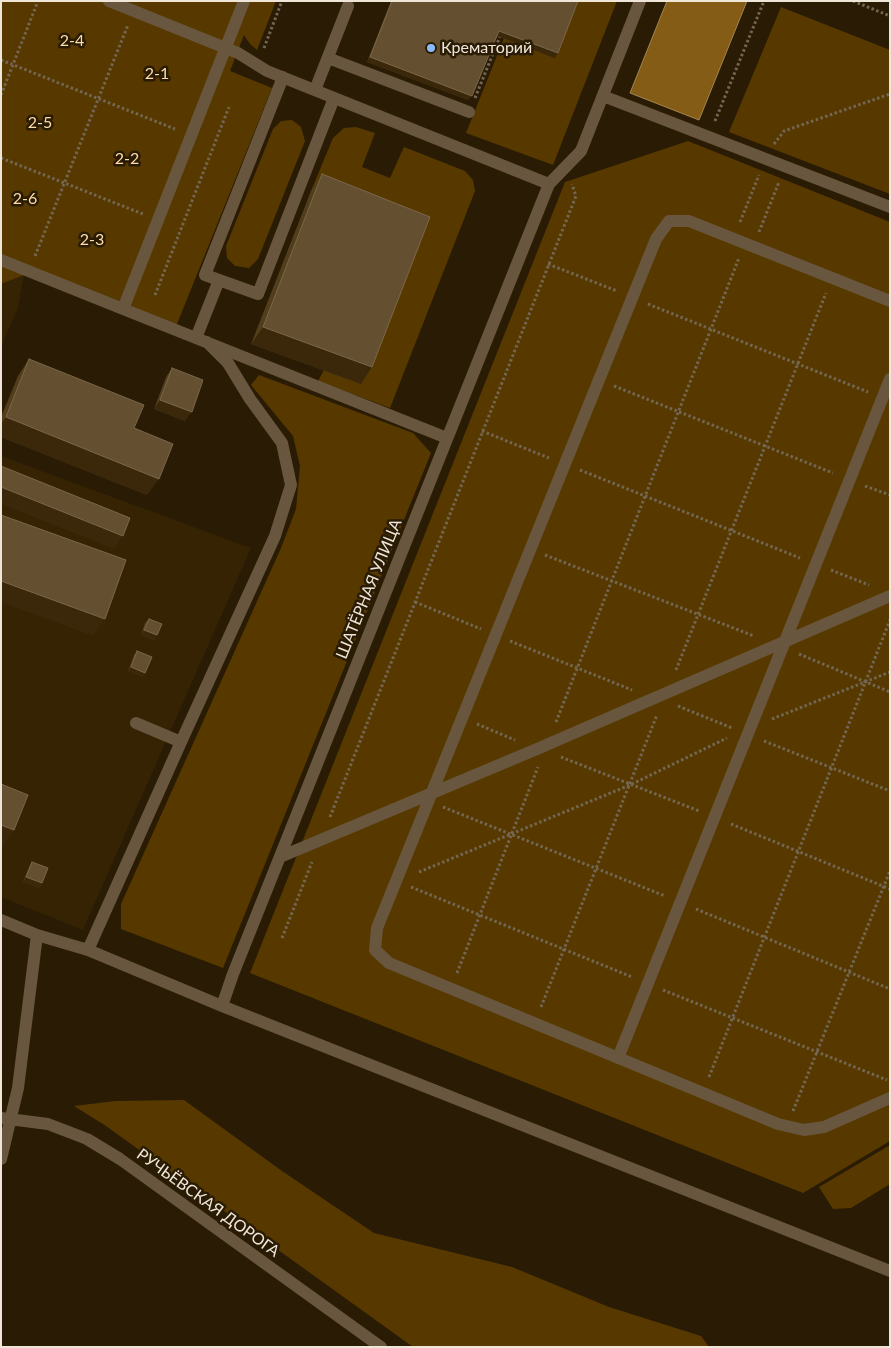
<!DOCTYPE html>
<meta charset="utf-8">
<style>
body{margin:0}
#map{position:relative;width:891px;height:1348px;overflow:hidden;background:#291b04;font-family:Lato,sans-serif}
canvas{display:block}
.frame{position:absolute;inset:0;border:2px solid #f0e6d8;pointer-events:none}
</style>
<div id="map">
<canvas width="891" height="1348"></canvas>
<div class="frame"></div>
</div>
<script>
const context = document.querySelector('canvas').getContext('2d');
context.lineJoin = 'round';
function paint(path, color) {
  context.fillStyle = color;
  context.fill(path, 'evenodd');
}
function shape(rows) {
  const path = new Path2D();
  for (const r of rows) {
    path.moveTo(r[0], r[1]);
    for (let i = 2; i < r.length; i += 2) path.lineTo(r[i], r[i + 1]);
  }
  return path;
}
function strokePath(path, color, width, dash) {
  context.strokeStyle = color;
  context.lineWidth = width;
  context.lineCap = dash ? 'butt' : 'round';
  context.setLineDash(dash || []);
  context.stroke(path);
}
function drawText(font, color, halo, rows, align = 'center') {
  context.font = font + ' Lato,sans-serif';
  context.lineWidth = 5;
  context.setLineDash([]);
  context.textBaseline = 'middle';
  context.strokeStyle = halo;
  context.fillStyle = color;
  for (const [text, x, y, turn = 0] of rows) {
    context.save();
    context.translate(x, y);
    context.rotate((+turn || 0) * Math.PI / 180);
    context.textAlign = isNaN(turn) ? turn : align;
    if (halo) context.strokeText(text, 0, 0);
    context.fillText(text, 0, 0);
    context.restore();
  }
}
paint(shape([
 [24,275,18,308,1,346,1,284],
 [1,456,251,548,83,930,1,897]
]), '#352303');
paint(shape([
 [1,1,276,1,257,50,250,44,244,35,230,71,272,88,173,334,24,275,1,284],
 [576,1,617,1,553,165,466,133,504,38,555,58],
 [781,7,890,50,890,194,729,132],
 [292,120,301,127,305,141,258,259,249,268,235,266,227,258,226,246,273,129,281,121],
 [356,127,375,133,362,167,390,178,404,147,465,171,473,180,475,191,390,408,318,381,324,370,361,383,311,191,333,138,344,128],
 [688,141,890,222,890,1141,803,1193,250,973,565,182],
 [259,375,413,433,431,453,223,968,121,929,121,904,281,548,296,509,300,466,293,436,251,385],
 [184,1100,282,1171,374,1233,512,1267,609,1307,701,1336,709,1347,413,1347,106,1126,74,1106,115,1101],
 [890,1145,890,1184,851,1208,833,1209,819,1187]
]), '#573900');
const water = shape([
 [667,1,747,1,699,120,630,93,667,1]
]);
paint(water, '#845c15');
strokePath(water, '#a48550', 1);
strokePath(shape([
 [853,1,890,16],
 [264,48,282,1],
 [1,60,175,129],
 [1,95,38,1],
 [475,98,501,34],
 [715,121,764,1],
 [774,144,784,131,890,94],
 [1,158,143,214],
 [740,222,759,175],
 [759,232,779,182],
 [35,256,128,25],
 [548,264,617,291],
 [155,295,229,107],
 [648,304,868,392],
 [614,386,833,473],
 [482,431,549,458],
 [580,470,800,558],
 [865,486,890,495],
 [545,555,754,636],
 [831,570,869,585],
 [415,602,481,629],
 [510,641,632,690],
 [799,654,890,692],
 [676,670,826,293],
 [678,706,732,728],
 [772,719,890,672],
 [556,722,739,258],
 [477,724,515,740],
 [764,741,890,791],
 [561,757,699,811],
 [443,807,665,896],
 [330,817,576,196,572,184],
 [731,824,890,889],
 [419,872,630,785,727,738],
 [411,887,632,977],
 [696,909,890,989],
 [282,938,312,862],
 [457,973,538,767],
 [663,990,887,1080],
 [541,1007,657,715],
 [709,1077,890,620],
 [793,1111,890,871]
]), '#736753', 3, [2.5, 2.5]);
strokePath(shape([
 [109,1,238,53,267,71,549,184],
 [328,58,469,112],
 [283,77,205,275,258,294,334,98],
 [315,90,348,6],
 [603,96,890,207],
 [1,260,123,309,244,1],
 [890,301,689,221,669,221,656,239,377,928,375,950,389,963,778,1124,804,1130,824,1127,890,1098],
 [123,309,447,438],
 [196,338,219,280],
 [181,742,275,536,291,485,282,443,250,399,228,363,207,342],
 [280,857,537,749,890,596],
 [1,920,37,935,88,950,222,1006,890,1271],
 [88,950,181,742,136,723],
 [222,1006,233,974,549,184,581,151,640,1],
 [618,1058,890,379],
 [1,1118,48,1124,87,1139,120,1159,381,1347],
 [1,1159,18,1088,37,935]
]), '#68573e', 12);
paint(shape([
 [391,1,578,1,558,53,555,58,497,36,468,100,367,62],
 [322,174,361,384,251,344,311,191],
 [29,359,134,428,147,495,1,437,1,417,18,376],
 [172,368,185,421,154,409,166,377],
 [149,619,154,640,141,635,145,623],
 [137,651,145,673,142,677,128,671,134,655],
 [32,862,42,883,39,888,23,882,29,867]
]), '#533e1c');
paint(shape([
 [499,31,558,53,555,58,495,35],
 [370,57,472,96,468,100,367,62],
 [263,327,372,367,361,384,251,344],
 [160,400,192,412,185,421,154,409],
 [6,417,159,479,147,495,1,437,1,424],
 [1,487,123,536,114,549,1,504],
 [1,581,105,619,93,636,1,602],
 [144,630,157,635,154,640,141,635],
 [131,667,145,673,142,677,128,671],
 [1,825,14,830,2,847,1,847],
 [26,877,42,883,39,888,23,882]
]), '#3b280a');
const building = shape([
 [392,1,578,1,558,53,499,31,472,96,370,57,392,1],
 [322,174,430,217,372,367,263,327,322,174],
 [29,359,144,405,134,428,173,444,159,479,6,417,29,359],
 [172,368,203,380,192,412,160,400,172,368],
 [1,466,130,518,123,536,1,487,1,466],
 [1,515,126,560,105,619,1,581,1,515],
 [149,619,162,624,157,635,144,630,149,619],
 [137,651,152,657,145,673,131,667,137,651],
 [1,784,28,795,14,830,1,825,1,784],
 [32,862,48,868,42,883,26,877,32,862]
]);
paint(building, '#645030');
strokePath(building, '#7a674b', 1);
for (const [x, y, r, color] of [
 [431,48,5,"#8abafc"]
]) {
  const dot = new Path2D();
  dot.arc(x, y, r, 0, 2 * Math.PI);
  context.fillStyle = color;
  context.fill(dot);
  strokePath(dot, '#291b04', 2);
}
drawText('16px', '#fedba8', '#291b04', [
 ["2-4",72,41],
 ["2-1",157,74],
 ["2-5",40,123],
 ["2-2",127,159],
 ["2-6",25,199],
 ["2-3",92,240]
]);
drawText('16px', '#f0e6d8', '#291b04', [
 ["Крематорий",441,48]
], 'left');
drawText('16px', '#f0e6d8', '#291b04', [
 ["ШАТЁРНАЯ УЛИЦА",369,589,-68],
 ["РУЧЬЁВСКАЯ ДОРОГА",208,1203,36]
]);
</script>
